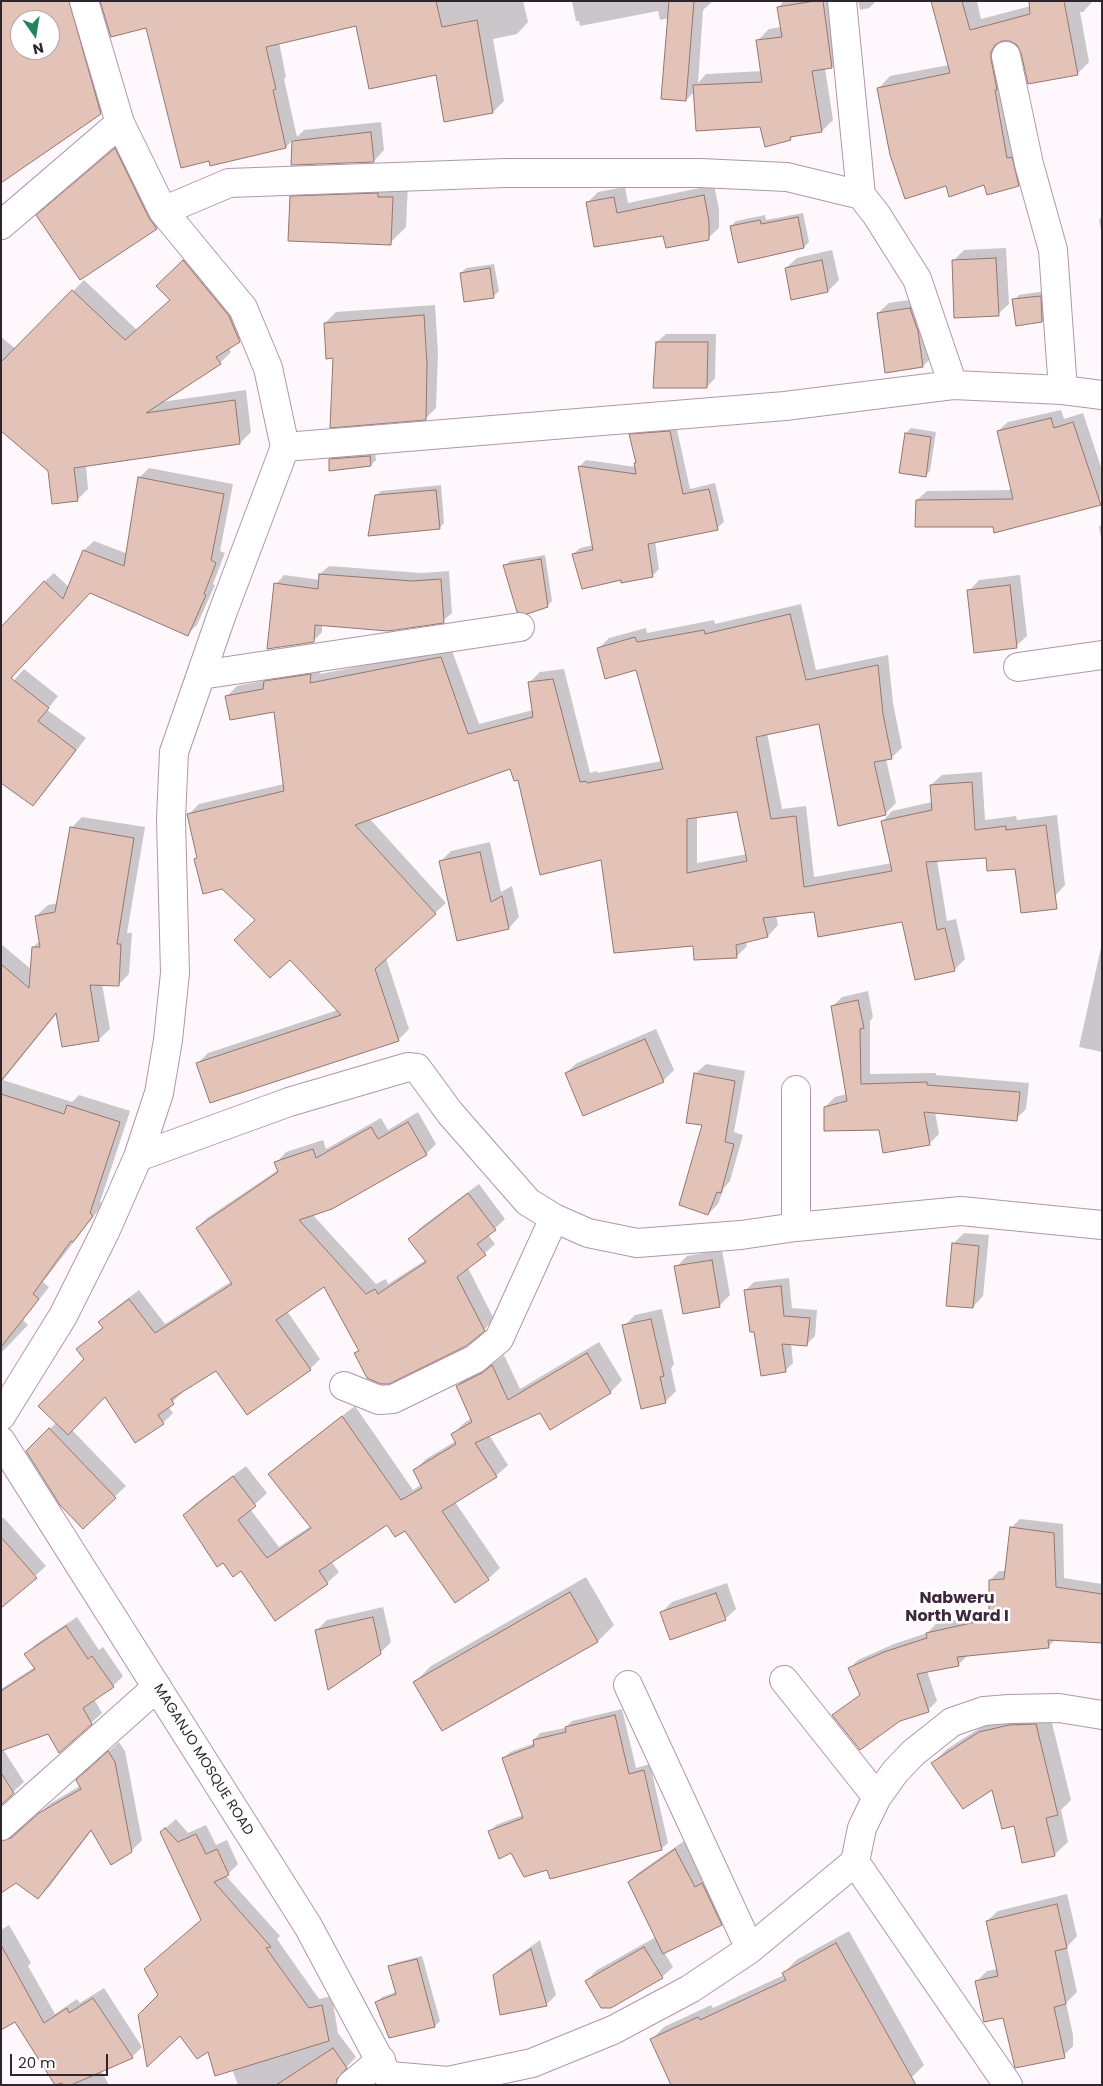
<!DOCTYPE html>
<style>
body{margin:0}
#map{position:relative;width:1103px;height:2086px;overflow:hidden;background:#fef8fd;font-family:Poppins,sans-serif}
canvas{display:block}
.frame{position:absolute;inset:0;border:2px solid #2e252d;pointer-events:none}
.north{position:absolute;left:10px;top:10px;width:50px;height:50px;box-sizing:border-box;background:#fff;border:1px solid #aba8ab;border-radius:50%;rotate:167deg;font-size:14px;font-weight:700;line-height:20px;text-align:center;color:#2e252d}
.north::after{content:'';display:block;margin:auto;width:18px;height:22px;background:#23855e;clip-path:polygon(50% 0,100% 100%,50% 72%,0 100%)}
.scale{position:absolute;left:10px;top:2054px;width:98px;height:22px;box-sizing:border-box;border:2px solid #2e252d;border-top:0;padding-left:6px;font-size:15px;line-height:18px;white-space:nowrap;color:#2e252d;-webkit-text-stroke:4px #fff;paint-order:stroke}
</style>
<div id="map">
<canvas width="1103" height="2086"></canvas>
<div class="frame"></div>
<div class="north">N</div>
<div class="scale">20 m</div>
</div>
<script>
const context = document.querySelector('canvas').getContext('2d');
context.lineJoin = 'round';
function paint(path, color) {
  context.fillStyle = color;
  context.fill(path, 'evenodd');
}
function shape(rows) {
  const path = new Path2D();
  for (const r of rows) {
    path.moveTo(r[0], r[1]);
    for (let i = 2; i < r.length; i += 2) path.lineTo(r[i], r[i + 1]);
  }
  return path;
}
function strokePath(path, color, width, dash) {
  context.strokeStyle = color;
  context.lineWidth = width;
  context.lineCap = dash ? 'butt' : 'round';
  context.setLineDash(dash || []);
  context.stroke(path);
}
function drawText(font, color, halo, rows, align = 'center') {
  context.font = font + ' Poppins,sans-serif';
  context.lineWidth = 5;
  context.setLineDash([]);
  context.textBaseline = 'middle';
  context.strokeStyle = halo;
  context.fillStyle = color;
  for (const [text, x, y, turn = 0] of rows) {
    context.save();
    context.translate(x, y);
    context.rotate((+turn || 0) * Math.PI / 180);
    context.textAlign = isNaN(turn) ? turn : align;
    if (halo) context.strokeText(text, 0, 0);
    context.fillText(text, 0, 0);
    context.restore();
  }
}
paint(shape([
 [13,1,83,1,112,101,100,113,1,182,20,24,20,50,50,50,50,20,24,20],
 [143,1,523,1,528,22,517,34,493,39,504,101,493,112,437,74,357,24,279,42,286,77,284,79,297,137,304,130,381,122,384,150,374,161,293,164,294,139,286,147],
 [572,1,713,1,703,10,698,83,706,74,762,71,757,41,769,29,781,27,778,8,784,1,839,1,843,55,832,67,825,68,833,120,822,131,794,135,790,139,695,91,686,100,669,18,660,20,658,11,580,26,579,21,576,21],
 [858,1,876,1,869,8,860,10],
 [933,1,977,1,981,19,1031,6,1031,1,1093,1,1083,12,1080,12,1089,62,1077,74,1022,52,1018,44,1012,40,1002,39,1002,47,1030,174,1018,185,985,183,947,185,879,88,890,76,949,65],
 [130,134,171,213,156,228,80,278,38,216],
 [307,181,408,182,406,227,390,243,291,197],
 [714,185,719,209,719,228,708,238,664,234,587,203,598,192,625,187,628,203],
 [803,213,809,242,804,247,739,262,731,226,736,221,765,215,766,220],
 [1102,217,1102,235,1099,220],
 [1006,248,1009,304,998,314,953,261,964,250],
 [195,250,250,330,229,348,231,352,220,363,161,402,246,390,251,432,240,443,86,465,88,489,77,500,49,470,1,429,1,337,16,349,84,280,137,330,171,300,168,275],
 [832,250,839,280,828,291,786,268,797,258],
 [494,264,499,291,494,296,461,273,466,268],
 [1045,291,1047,316,1042,321,1014,300,1019,295],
 [921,298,934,355,923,366,886,371,878,313,889,303],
 [435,305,438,353,436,408,425,419,334,357,325,323,336,312],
 [666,334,716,334,715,378,707,387,657,342],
 [1061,410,1064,419,1083,413,1102,470,1100,504,994,526,917,500,927,491,1012,490,998,431,1008,422],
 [676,425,690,489,715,483,724,522,717,528,655,541,659,569,652,576,622,579,573,554,580,548,593,545,580,466,586,460,636,467,637,462,630,435,637,428],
 [911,428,936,432,930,471,925,476,906,433],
 [375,451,376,460,371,465,330,460,336,454],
 [149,468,233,484,220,551,225,553,213,584,215,585,197,625,187,634,90,591,8,681,44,582,54,573,69,587,84,550,94,541,128,554,139,478],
 [441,485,444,523,439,528,376,496,381,491],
 [1102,524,1102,542,1099,527],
 [545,555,552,601,547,606,505,566,510,561],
 [329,566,421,573,449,571,452,613,443,621,322,625,322,632,313,641,276,584,284,575,320,580,320,574],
 [1020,575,1027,636,1016,646,969,591,979,580],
 [801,604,816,670,888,655,893,703,902,748,891,758,886,759,896,803,886,813,820,723,767,733,782,809,806,806,814,877,892,863,882,822,892,811,932,802,931,785,942,775,982,772,985,820,1016,816,1017,820,1057,815,1065,885,1055,896,1016,868,987,856,937,860,947,921,956,919,965,959,954,970,903,921,815,910,776,915,778,925,768,936,746,941,747,946,736,957,694,945,519,779,511,767,369,818,446,903,386,958,409,1029,398,1040,198,1063,208,1053,338,1010,257,920,195,860,198,857,188,815,199,804,284,784,275,710,227,696,237,686,267,680,276,671,321,664,320,674,451,648,479,724,533,710,529,683,540,672,564,669,590,773,597,771,597,773,662,761,637,669,599,648,609,638,646,628,647,633,714,620,715,624],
 [738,811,747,854,697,863,697,816],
 [24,669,58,696,47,710,86,738,43,794,33,805,1,695],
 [82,817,145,827,127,933,132,933,129,974,118,985,102,984,110,1029,98,1040,58,1012,3,1080,72,1102,79,1095,130,1111,100,1202,103,1204,43,1282,49,1287,23,1320,28,1325,1,1353,1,944,32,970,33,947,41,940,36,916,48,905,58,903,71,828],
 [490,842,501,892,512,886,519,917,509,928,441,861,451,851],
 [1102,943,1102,1052,1079,1047],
 [868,991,873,1017,870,1021,870,1074,936,1073,936,1075,1029,1083,1026,1109,1016,1119,935,1112,939,1134,929,1144,880,1129,825,1107,835,1097,847,1094,832,1007,842,997],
 [656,1029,674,1070,663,1081,566,1073,577,1063],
 [706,1064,745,1071,734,1132,743,1135,730,1181,724,1188,718,1204,708,1214,703,1124,695,1074],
 [418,1112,436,1144,426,1154,312,1214,376,1284,386,1279,388,1284,426,1260,410,1239,420,1228,479,1184,505,1219,488,1235,495,1244,468,1268,494,1319,484,1330,356,1353,360,1349,325,1285,287,1311,320,1359,310,1369,216,1369,182,1391,183,1392,168,1406,173,1413,163,1423,105,1395,71,1429,126,1486,83,1527,27,1451,57,1422,85,1359,77,1349,103,1327,100,1322,110,1312,139,1290,165,1324,232,1281,197,1228,207,1218,278,1170,276,1163,286,1152,323,1140,326,1149,381,1118,388,1130],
 [964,1233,989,1235,983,1296,973,1307,953,1244],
 [722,1250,730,1295,719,1306,676,1267,687,1256],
 [789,1278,792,1308,817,1310,815,1336,807,1344,791,1343,793,1363,785,1371,755,1330,746,1290,754,1282],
 [662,1309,674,1364,671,1368,676,1391,665,1402,624,1326,635,1315],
 [599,1342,622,1380,611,1392,550,1428,540,1411,489,1435,508,1465,496,1476,455,1502,500,1568,488,1579,405,1529,388,1524,331,1561,339,1572,327,1583,242,1569,184,1515,196,1503,246,1466,267,1493,250,1509,279,1547,311,1526,270,1474,282,1462,355,1406,413,1490,422,1484,415,1470,426,1459,456,1441,452,1435,464,1423,472,1418,457,1386,469,1374,495,1362,504,1355,520,1389],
 [1,1518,4,1518,46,1566,1,1607],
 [1020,1519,1063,1524,1064,1578,1102,1584,1102,1642,1056,1639,1048,1647,967,1656,958,1665,927,1671,937,1701,928,1710,834,1715,861,1694,849,1669,858,1660,894,1644,927,1633,936,1624,990,1613,990,1580,999,1571,1006,1571,1011,1528],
 [586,1577,614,1625,598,1641,442,1730,415,1682,431,1666],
 [727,1583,736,1609,725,1619,661,1613,672,1602],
 [383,1607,391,1642,380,1653,316,1631,327,1620],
 [77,1617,99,1650,103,1647,123,1676,113,1686,94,1699,102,1713,91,1723,48,1733,1,1732,1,1689,35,1667,26,1654,36,1644],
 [622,1709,636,1768,650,1764,668,1843,661,1849,548,1869,511,1852,490,1832,496,1825,523,1815,503,1759,510,1752,535,1743,534,1740,540,1733,565,1728,572,1721],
 [1049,1711,1071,1800,1061,1810,1068,1842,1054,1855,1015,1824,993,1788,933,1763,947,1749,994,1719],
 [119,1742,125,1751,142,1840,131,1851,92,1830,49,1887,38,1898,1,1866,1,1827,15,1831,23,1827,51,1803,80,1786,88,1770],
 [1,1746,24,1782,1,1803],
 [176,1819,188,1833,206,1825,216,1845,227,1840,238,1864,226,1876,280,1936,277,1939,319,1999,332,1996,338,2033,356,2057,346,2068,345,2077,338,2085,238,2085,232,2069,208,2050,159,1995,156,1960,202,1919,161,1832],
 [684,1841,704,1879,730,1916,721,1924,664,1952,673,1967,662,1977,586,1981,597,1970,656,1937,629,1882,638,1873],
 [1067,1894,1077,1936,1067,1947,1077,1992,1066,2003,1073,2035,1073,2046,1062,2057,1004,2016,976,1982,987,1971,998,1969,987,1921,998,1911],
 [9,1925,31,1963,28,1966,55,2014,77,1999,80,2003,104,1988,142,2047,132,2057,101,2070,109,2085,64,2085,15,2021,1,2026,1,1930],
 [849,1931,924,2065,912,2077,652,2039,664,2027,711,2005,713,2008,784,1975,784,1973,796,1960],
 [540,1940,556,1995,547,2004,501,2014,494,1975,504,1966],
 [422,1956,440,2021,435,2026,390,2037,377,2002,382,1997,396,1992,390,1968,395,1963]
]), '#0003');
const building = shape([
 [1,1,69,1,101,114,1,183,1,1],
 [20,20,50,20,50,50,20,50,20,20],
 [100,1,436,1,442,27,477,20,493,113,444,122,436,75,369,89,356,26,266,47,276,89,273,90,286,148,210,166,209,161,181,168,146,28,111,37,100,1],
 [669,1,694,1,686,101,661,99,669,1],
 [815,1,823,1,832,68,812,71,822,132,790,137,791,140,765,147,760,127,696,131,693,85,762,82,756,40,782,37,777,7,815,1],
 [931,1,962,1,970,30,1030,14,1029,1,1064,1,1078,75,1028,84,1021,53,1017,45,1010,41,1002,41,995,45,991,52,991,59,997,90,995,90,1007,158,1012,157,1019,186,987,195,984,185,949,197,946,186,905,199,890,155,877,88,950,73,931,1],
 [371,132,374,162,291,165,292,141,371,132],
 [115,148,149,218,157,229,80,280,36,215,115,148],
 [378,193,378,197,393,197,391,245,288,241,290,196,378,193],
 [704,195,709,221,709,240,666,248,663,236,594,247,586,202,614,197,617,213,704,195],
 [798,217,804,248,738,263,730,226,760,220,761,224,798,217],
 [996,258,999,316,954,318,952,260,996,258],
 [183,260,229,316,240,342,216,357,221,364,146,413,235,400,240,444,74,468,78,501,52,504,48,471,1,431,1,362,72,290,125,340,170,300,156,286,183,260],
 [822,260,828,292,791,300,785,268,822,260],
 [490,268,494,298,464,302,460,273,490,268],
 [1041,296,1042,322,1016,326,1012,299,1041,296],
 [910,308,918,331,923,367,885,373,877,313,910,308],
 [424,315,427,364,426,420,330,428,333,358,326,359,324,323,424,315],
 [656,342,708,342,707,388,653,388,656,342],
 [1051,418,1054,428,1073,422,1101,505,994,533,993,527,915,527,916,500,1013,499,997,431,1051,418],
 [670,431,683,494,709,489,718,530,648,544,653,577,621,583,621,580,582,589,572,554,593,550,578,466,636,474,634,463,636,463,629,434,670,431],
 [905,433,931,437,926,477,899,473,905,433],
 [370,456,371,466,329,471,329,459,370,456],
 [138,477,224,494,211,560,216,563,204,594,206,595,188,636,90,593,11,678,49,708,38,721,76,750,33,806,1,783,1,627,44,581,63,599,83,550,124,566,138,477],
 [436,490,440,529,368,536,375,495,436,490],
 [541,559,548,607,527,614,517,612,503,565,541,559],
 [319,574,412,581,441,579,444,623,388,631,315,625,314,642,267,649,274,583,318,589,319,574],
 [1010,585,1017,648,974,653,967,590,1010,585],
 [790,614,806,680,878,665,883,714,892,759,874,762,886,815,838,826,819,724,756,737,771,819,796,816,804,887,892,871,881,821,932,810,930,785,972,782,975,830,1006,826,1006,830,1046,825,1057,909,1021,913,1015,869,987,871,986,858,926,862,937,930,945,928,955,971,915,980,902,922,818,937,814,912,763,918,768,937,736,945,737,958,694,960,693,946,614,953,601,860,540,875,518,780,514,781,510,769,355,825,436,914,375,969,399,1041,210,1103,196,1063,341,1015,290,960,270,978,234,940,255,920,222,889,203,894,194,859,197,858,187,814,284,791,274,712,230,720,225,696,263,689,264,681,311,674,310,683,441,657,468,734,533,717,528,682,553,679,580,782,586,781,587,783,663,769,636,670,605,679,597,648,635,637,637,642,704,630,705,634,790,614],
 [737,812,747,861,687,873,687,819,737,812],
 [70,827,134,838,117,944,121,944,119,986,90,985,99,1041,62,1047,56,1013,1,1081,1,964,29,988,32,947,40,947,35,916,55,912,70,827],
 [480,852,491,902,502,896,509,929,457,941,439,861,480,852],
 [858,1000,864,1028,860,1029,861,1084,927,1082,927,1085,1020,1092,1017,1121,924,1112,930,1145,883,1153,879,1130,824,1131,824,1107,847,1101,831,1006,858,1000],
 [645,1039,664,1082,583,1116,565,1073,645,1039],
 [694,1073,735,1081,725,1142,734,1144,721,1193,717,1192,708,1215,679,1205,702,1125,686,1123,694,1073],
 [1,1094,64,1114,67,1105,120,1122,90,1213,93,1216,73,1242,71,1241,33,1294,39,1299,1,1347,1,1094],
 [408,1122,427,1155,332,1209,299,1220,366,1294,375,1289,378,1294,426,1262,408,1239,468,1193,496,1230,477,1244,486,1255,457,1277,485,1331,466,1346,389,1384,381,1384,367,1378,354,1353,359,1351,324,1287,276,1320,311,1370,247,1415,216,1371,171,1399,174,1404,158,1415,164,1424,135,1443,105,1397,68,1435,38,1406,84,1359,76,1349,103,1328,98,1322,129,1299,155,1333,232,1284,196,1228,278,1172,274,1162,313,1149,316,1158,371,1127,378,1139,408,1122],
 [952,1243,979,1246,973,1308,946,1306,952,1243],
 [712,1260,720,1307,683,1314,674,1266,712,1260],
 [781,1286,784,1316,810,1318,807,1346,782,1344,786,1372,761,1376,754,1332,750,1332,744,1290,781,1286],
 [651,1319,664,1376,660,1377,666,1403,641,1409,622,1325,651,1319],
 [587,1353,611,1393,550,1430,540,1413,475,1443,497,1477,442,1511,489,1580,455,1603,405,1531,395,1537,387,1525,319,1571,328,1584,275,1621,241,1571,233,1577,223,1563,217,1567,183,1515,233,1476,256,1506,238,1520,267,1558,311,1528,268,1474,342,1416,401,1500,422,1488,413,1470,456,1444,451,1434,472,1422,456,1386,482,1373,492,1365,508,1400,587,1353],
 [49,1428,116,1498,83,1529,60,1505,26,1451,49,1428],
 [1010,1527,1054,1533,1056,1587,1102,1594,1102,1643,1048,1640,1049,1648,957,1657,959,1666,917,1674,929,1712,900,1721,860,1750,832,1715,860,1695,848,1668,884,1652,927,1638,926,1633,989,1619,989,1580,1004,1579,1010,1527],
 [1,1537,37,1578,1,1608,1,1537],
 [570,1592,598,1642,442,1731,413,1682,570,1592],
 [716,1593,726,1620,670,1640,660,1612,716,1593],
 [373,1617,381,1654,328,1690,315,1630,373,1617],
 [66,1626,88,1659,92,1656,114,1687,83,1708,92,1724,59,1753,48,1734,1,1751,1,1691,35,1669,24,1654,66,1626],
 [615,1715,629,1774,644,1770,662,1850,550,1879,547,1870,524,1877,511,1853,499,1859,488,1831,523,1818,502,1758,534,1746,533,1740,566,1732,565,1727,615,1715],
 [1036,1724,1058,1815,1046,1818,1055,1856,1022,1863,1014,1826,1002,1829,992,1790,963,1809,931,1763,979,1732,1009,1725,1036,1724],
 [108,1751,115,1762,132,1852,111,1865,91,1830,38,1899,16,1883,1,1893,1,1841,11,1838,39,1813,81,1789,76,1780,108,1751],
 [1,1773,14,1793,1,1805,1,1773],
 [165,1828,178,1842,196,1834,206,1854,217,1849,229,1875,214,1882,271,1947,266,1948,309,2008,322,2005,329,2041,215,2076,208,2052,197,2059,180,2036,147,2067,138,2015,158,1995,144,1969,201,1920,160,1832,165,1828],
 [675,1849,695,1887,702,1883,722,1925,663,1954,628,1882,675,1849],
 [1057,1904,1067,1948,1055,1951,1066,2004,1054,2007,1065,2058,1015,2068,1003,2018,984,2022,975,1981,998,1976,986,1921,1057,1904],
 [836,1943,916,2085,671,2085,650,2039,698,2017,700,2020,786,1980,782,1973,836,1943],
 [1,1945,44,2023,67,2008,69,2013,93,1998,133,2058,71,2085,63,2085,62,2083,55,2085,15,2022,1,2030,1,1945],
 [644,1947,663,1978,611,2008,601,2008,585,1981,644,1947],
 [531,1949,547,2006,500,2015,493,1975,531,1949],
 [417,1959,435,2027,389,2038,375,2002,396,1994,388,1966,417,1959],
 [333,2048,347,2068,337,2079,336,2085,276,2085,333,2048]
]);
paint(building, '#e3c2b8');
strokePath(building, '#94766d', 1);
const street = shape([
 [842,1,861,195],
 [1006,56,1029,164,1053,250,1063,390],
 [163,211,229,183,506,173,700,173,787,177,861,195,876,214,917,279,953,385,1063,390,1102,395],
 [1,225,120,123],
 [285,447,785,406,953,385],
 [1018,667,1102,655],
 [201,675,520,627],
 [138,1157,289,1102,408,1067,417,1068,450,1113,528,1202,554,1218,588,1233,637,1243,741,1235,796,1227,796,1090],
 [796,1227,961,1211,1102,1225],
 [344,1386,379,1400,393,1399,475,1359,499,1339,554,1218],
 [1,1416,63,1316,105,1232,138,1157,159,1093,168,1040,175,973,171,819,174,752,222,614,285,447,268,368,243,308,163,211,120,123,84,1],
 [784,1680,877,1797],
 [628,1685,750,1949],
 [1,1826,157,1687],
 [855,1862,1008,2085],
 [390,2076,448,2081,532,2063,613,2030,690,1989,750,1949,855,1862,862,1828,877,1797,895,1772,913,1753,952,1722,984,1711,1009,1709,1059,1708,1102,1715],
 [351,2085,381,2060]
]);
const secondary = shape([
 [1,1441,308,1926,393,2085]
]);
strokePath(street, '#ae97ac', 30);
strokePath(secondary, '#ae97ac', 30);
strokePath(street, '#fff', 28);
strokePath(secondary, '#fff', 28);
drawText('14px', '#2e252d', '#fff', [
 ["MAGANJO MOSQUE ROAD",203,1760,58]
]);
drawText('bold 16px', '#3d293b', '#fff', [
 ["Nabweru",957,1599],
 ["North Ward I",957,1617]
]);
</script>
